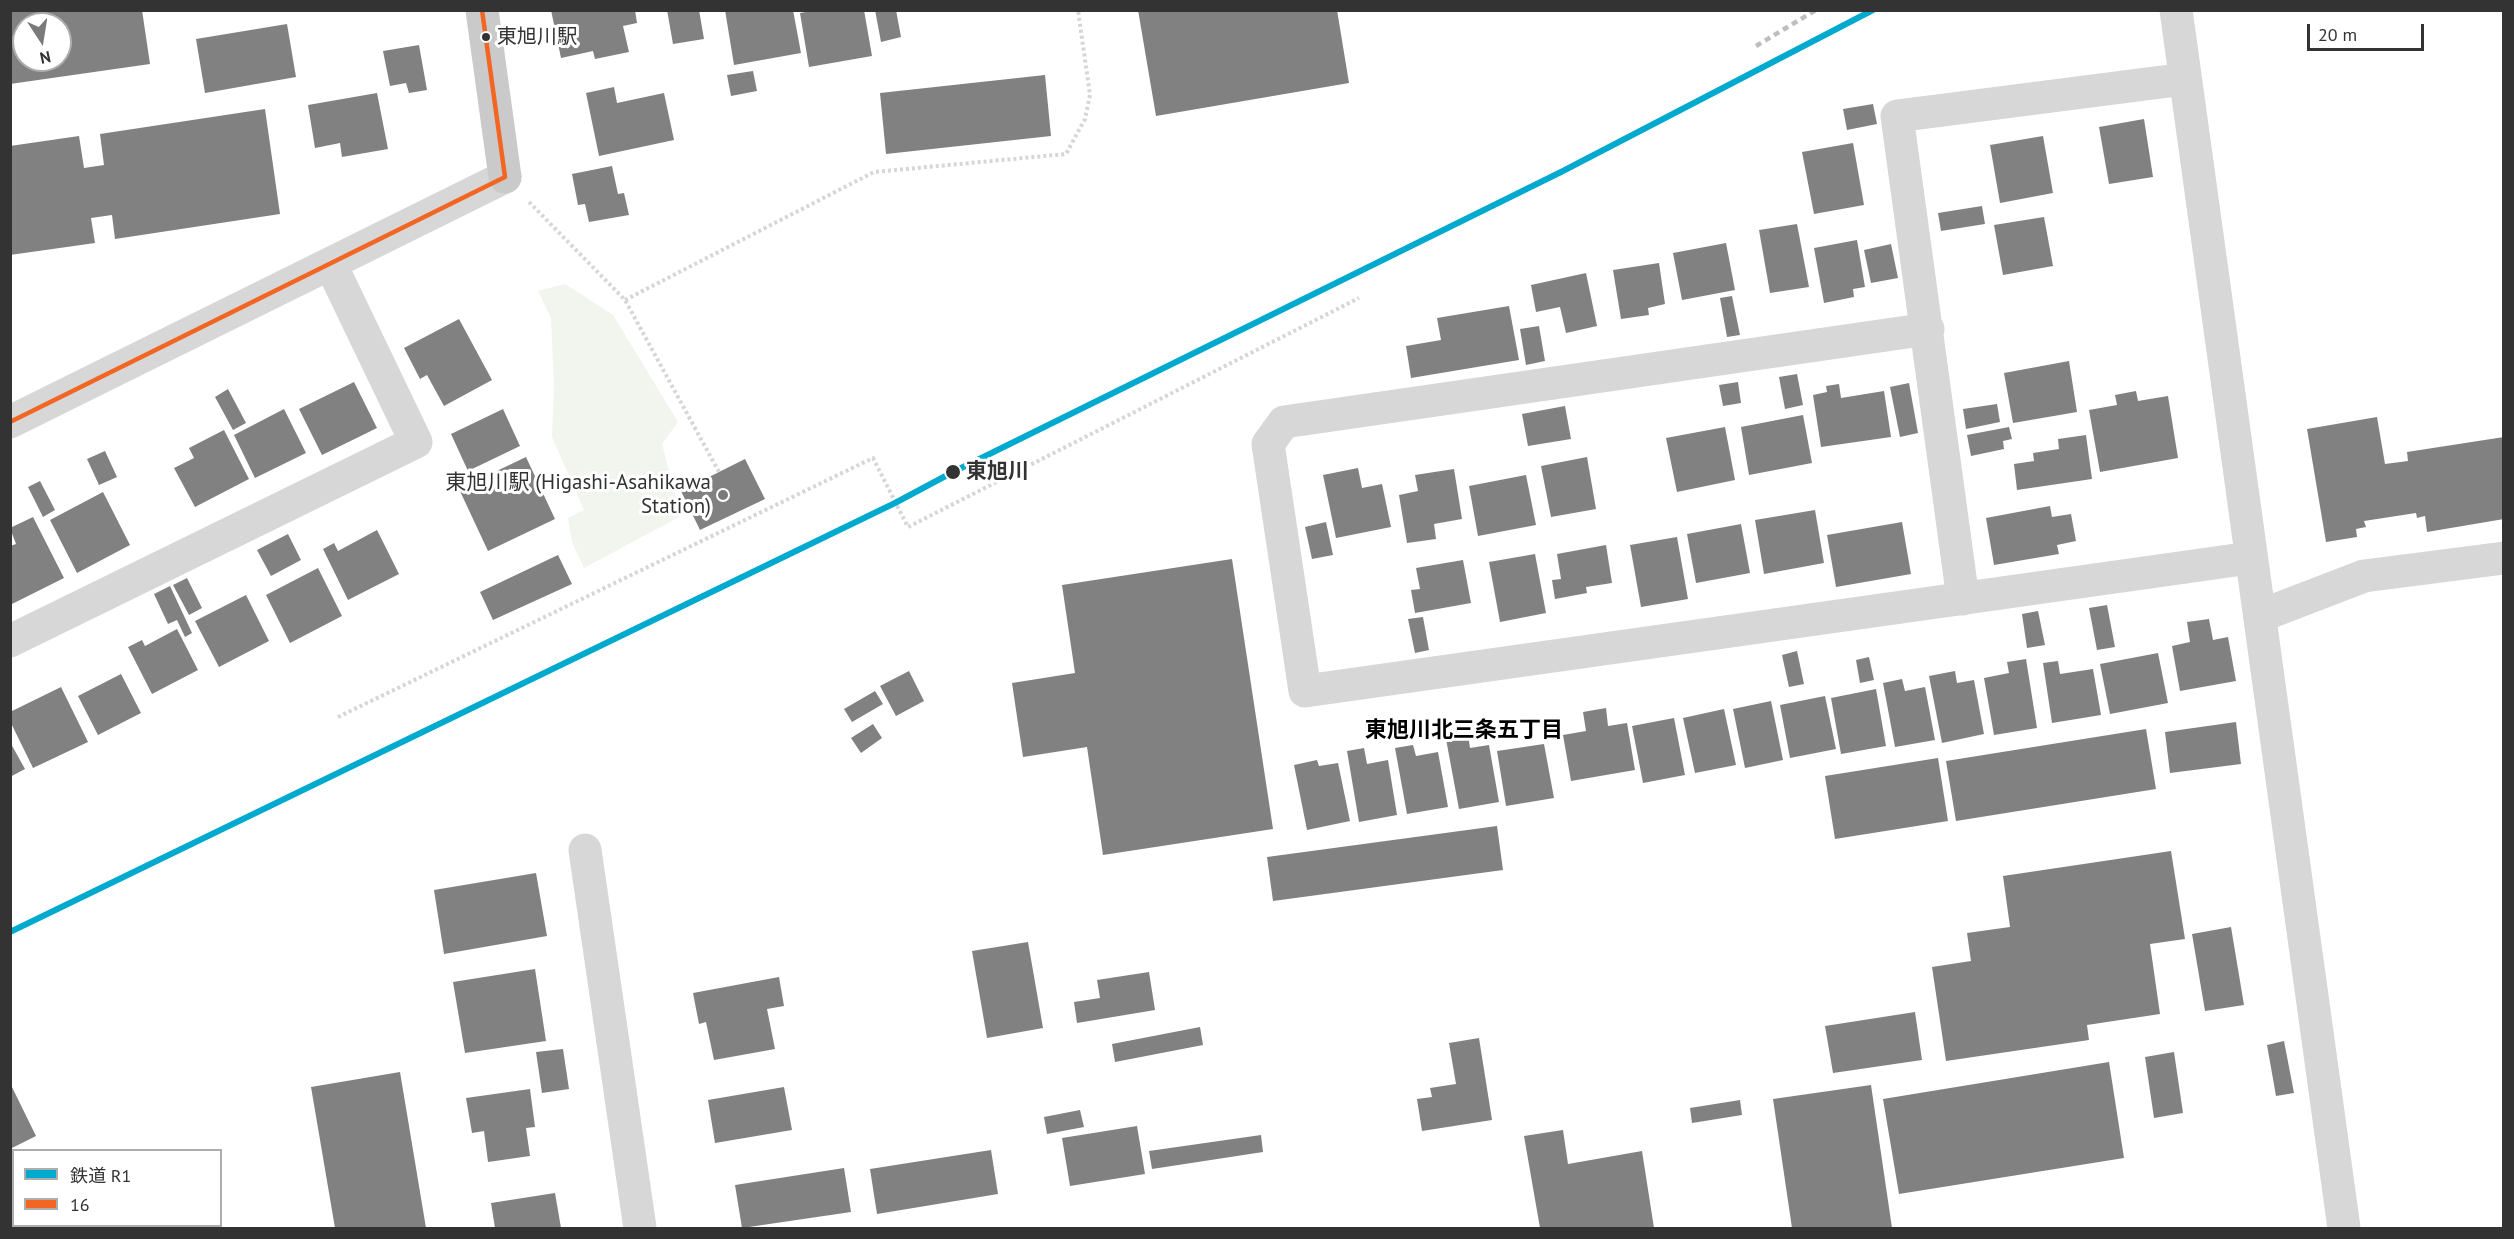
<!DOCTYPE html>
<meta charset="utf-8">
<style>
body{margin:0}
#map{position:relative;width:2514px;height:1239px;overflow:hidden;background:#fff;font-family:"PT Sans","Noto Sans JP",sans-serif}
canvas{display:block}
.frame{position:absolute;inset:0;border:12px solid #333;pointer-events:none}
.legend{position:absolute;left:12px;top:1149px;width:210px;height:78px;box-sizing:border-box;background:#fff;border:2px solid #adadad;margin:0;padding:8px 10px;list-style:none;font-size:18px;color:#333}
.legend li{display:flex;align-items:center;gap:12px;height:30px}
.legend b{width:30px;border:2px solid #adadad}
.north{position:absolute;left:12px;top:12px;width:60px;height:60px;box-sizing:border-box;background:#fff;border:2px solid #adadad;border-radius:50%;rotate:168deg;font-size:16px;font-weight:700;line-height:24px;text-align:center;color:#333}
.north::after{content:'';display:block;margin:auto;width:21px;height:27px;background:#7a7a7a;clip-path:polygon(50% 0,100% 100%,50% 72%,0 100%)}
.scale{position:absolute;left:2307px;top:24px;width:117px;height:27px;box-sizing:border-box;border:3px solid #333;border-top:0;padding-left:8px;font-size:18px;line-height:21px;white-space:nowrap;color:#333;-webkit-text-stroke:4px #fff;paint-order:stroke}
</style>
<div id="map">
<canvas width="2514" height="1239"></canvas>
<div class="frame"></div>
<ul class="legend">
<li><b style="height:8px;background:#00a9ce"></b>鉄道 R1</li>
<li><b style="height:8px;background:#f26522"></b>16</li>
</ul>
<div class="north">N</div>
<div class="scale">20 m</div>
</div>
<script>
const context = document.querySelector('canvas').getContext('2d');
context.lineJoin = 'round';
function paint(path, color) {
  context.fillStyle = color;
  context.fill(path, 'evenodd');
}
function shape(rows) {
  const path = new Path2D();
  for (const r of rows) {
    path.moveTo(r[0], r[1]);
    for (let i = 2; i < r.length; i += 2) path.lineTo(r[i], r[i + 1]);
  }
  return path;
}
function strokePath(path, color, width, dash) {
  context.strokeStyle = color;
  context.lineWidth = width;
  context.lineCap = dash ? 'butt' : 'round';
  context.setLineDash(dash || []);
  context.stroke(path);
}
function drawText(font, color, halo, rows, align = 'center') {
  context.font = font + ' "PT Sans","Noto Sans JP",sans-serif';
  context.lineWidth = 6;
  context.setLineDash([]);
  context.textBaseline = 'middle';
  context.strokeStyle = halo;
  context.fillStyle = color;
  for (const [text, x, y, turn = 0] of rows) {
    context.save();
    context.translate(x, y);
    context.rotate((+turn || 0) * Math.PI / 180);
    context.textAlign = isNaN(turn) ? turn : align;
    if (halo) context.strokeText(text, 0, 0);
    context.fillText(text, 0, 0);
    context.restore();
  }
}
paint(shape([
 [565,284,613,315,678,422,662,444,681,516,584,568,572,542,568,518,584,510,552,437,554,385,551,318,538,291]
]), '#f1f5ed');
paint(shape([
 [10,10,142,10,150,64,10,84],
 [24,24,60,24,60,60,24,60],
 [551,10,635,10,637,23,623,26,629,52,595,59,593,51,561,58],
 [667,10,699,10,704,39,673,44],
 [725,10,793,10,801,53,734,65],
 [817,10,864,10,872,56,809,67,800,13],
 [875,10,896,10,901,37,881,42],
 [1138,10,1337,10,1349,83,1156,116],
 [287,24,296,77,205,93,196,39],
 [419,45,427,90,409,93,406,83,390,86,383,51],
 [753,71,757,91,731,96,727,75],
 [1045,75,1051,136,886,154,880,93],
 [614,87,617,103,664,93,674,140,599,156,586,93],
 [377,93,388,149,342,157,340,143,315,148,308,105],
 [1873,104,1877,124,1847,130,1843,109],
 [265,109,280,214,115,239,112,215,91,218,95,243,10,255,10,146,79,136,84,168,104,165,100,134],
 [2144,119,2153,177,2109,184,2099,127],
 [2043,136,2053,193,2000,203,1990,145],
 [1853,143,1864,205,1814,214,1802,152],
 [612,166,618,194,624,193,629,215,589,222,585,204,578,205,572,174],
 [1982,206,1985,224,1941,231,1938,213],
 [2044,217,2053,266,2003,275,1994,225],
 [1797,224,1809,287,1770,293,1759,230],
 [1857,240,1865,287,1853,289,1854,297,1824,303,1814,248],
 [1726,243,1735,290,1682,300,1673,253],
 [1891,244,1898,278,1871,283,1864,250],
 [1659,263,1665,304,1648,308,1649,315,1621,319,1613,270],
 [1586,273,1597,326,1566,333,1560,307,1536,312,1531,285],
 [1732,296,1740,335,1727,337,1720,298],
 [1509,306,1519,360,1411,378,1406,346,1441,340,1437,318],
 [459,319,492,380,444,406,427,375,420,379,404,348],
 [1539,326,1545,361,1526,365,1520,329],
 [2069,361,2077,412,2013,423,2004,373],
 [1797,374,1803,405,1785,409,1779,377],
 [354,382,377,428,322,455,299,409],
 [1738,382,1741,403,1723,406,1719,385],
 [1909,383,1918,433,1900,437,1890,387],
 [1839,384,1841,398,1884,391,1891,437,1821,447,1813,395,1827,392,1826,386],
 [228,389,246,423,233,430,215,397],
 [2136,391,2138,401,2168,396,2178,458,2100,472,2089,410,2117,405,2115,395],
 [1997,404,2000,422,1966,429,1963,409],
 [1565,406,1571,439,1528,446,1522,414],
 [284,409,306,453,255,478,234,435],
 [503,409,520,446,468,471,451,434],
 [1803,415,1812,463,1749,475,1741,427],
 [2377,417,2385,464,2408,461,2407,452,2504,437,2504,519,2427,532,2425,516,2417,518,2416,513,2364,521,2366,527,2356,529,2357,537,2326,542,2307,429],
 [1725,427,1735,480,1677,492,1666,438],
 [2009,427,2012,439,2003,441,2004,449,1971,456,1967,435],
 [224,430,249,479,195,507,174,468,194,458,189,448],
 [2086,435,2092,479,2017,490,2014,464,2034,461,2033,453,2059,449,2058,439],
 [105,451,117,477,99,485,87,459],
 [526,457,555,519,488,551,459,489],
 [1587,457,1596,509,1551,517,1541,466],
 [745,459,765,499,700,530,681,491],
 [1358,468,1362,488,1382,484,1391,527,1336,538,1323,475],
 [1454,469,1462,519,1434,524,1436,539,1407,543,1399,495,1418,491,1415,475],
 [1526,475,1536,525,1478,536,1469,486],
 [40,481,55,510,43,517,28,487],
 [103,492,130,545,77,573,50,520],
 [2050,506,2052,517,2071,514,2076,541,2057,545,2059,554,1994,565,1986,518],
 [1815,510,1824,563,1764,574,1755,520],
 [33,517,64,578,10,605,10,546,16,544,10,528],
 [1326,522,1333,555,1312,559,1305,527],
 [1902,522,1911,574,1836,587,1827,535],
 [1741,524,1750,573,1696,583,1687,534],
 [377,530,399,574,348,600,323,549,334,543,338,551],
 [288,534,301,560,271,576,257,550],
 [1677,537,1688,599,1641,607,1630,545],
 [1606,545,1612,583,1586,587,1587,593,1555,599,1552,580,1561,579,1557,554],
 [1535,554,1546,613,1500,622,1489,562],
 [558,555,572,584,493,620,480,592],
 [1232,559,1273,829,1103,855,1087,747,1023,757,1012,683,1075,673,1062,585],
 [1463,560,1471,603,1415,613,1411,590,1420,589,1416,568],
 [318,568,342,616,290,643,266,595],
 [187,578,202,608,189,615,173,585],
 [170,586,192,633,185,637,177,620,168,624,154,594],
 [246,595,269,641,219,667,195,621],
 [2107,605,2115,647,2097,650,2089,608],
 [2038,611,2045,645,2027,648,2022,614],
 [1423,617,1429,650,1415,653,1408,619],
 [2209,619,2213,640,2228,637,2236,681,2180,691,2172,646,2190,642,2187,622],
 [177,629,198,670,152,694,128,647,142,640,145,646],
 [1797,651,1804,684,1789,687,1782,655],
 [2158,653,2168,703,2110,714,2100,664],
 [1869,657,1874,680,1860,683,1856,660],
 [2026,659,2037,728,1994,735,1984,678,2009,673,2007,662],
 [2058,661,2060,674,2093,669,2101,715,2052,723,2043,663],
 [909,671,924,701,896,716,880,686],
 [1955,671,1957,683,1974,680,1984,734,1942,743,1929,676],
 [121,674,141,713,98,735,78,696],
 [1902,679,1905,691,1925,687,1935,740,1895,747,1883,683],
 [61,687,88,742,33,768,10,721,10,712],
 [1876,689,1886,746,1841,754,1831,698],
 [875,691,883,704,852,722,844,709],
 [1825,696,1836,749,1790,758,1780,705],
 [1771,701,1783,760,1745,768,1733,709],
 [1606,708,1608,726,1627,723,1635,770,1571,781,1563,735,1586,731,1583,712],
 [1724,709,1736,765,1695,773,1683,718],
 [1674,718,1685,775,1643,783,1632,726],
 [2236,722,2241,764,2170,773,2165,732],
 [873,724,882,738,861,753,851,738],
 [2146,729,2156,789,1956,821,1946,761],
 [1468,735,1470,748,1489,745,1499,802,1459,809,1446,739],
 [10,742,25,769,10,777],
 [1544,744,1554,798,1506,806,1497,751],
 [1413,745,1416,756,1438,752,1448,807,1407,814,1395,748],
 [1364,748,1367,764,1388,760,1397,815,1359,822,1347,751],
 [1938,758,1948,821,1835,839,1825,776],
 [1317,760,1319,766,1338,763,1350,821,1307,830,1294,765],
 [1497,826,1503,870,1273,901,1267,857],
 [2171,851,2185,939,2150,944,2160,1014,2087,1025,2089,1040,1946,1061,1932,967,1971,961,1967,933,2010,927,2003,876],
 [536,873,547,936,444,954,434,890],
 [2231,927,2244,1005,2205,1011,2192,934],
 [1028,942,1043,1028,987,1038,972,951],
 [535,969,546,1041,465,1053,453,982],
 [1149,972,1155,1010,1077,1023,1074,1002,1100,998,1097,980],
 [779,977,784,1006,767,1009,775,1049,714,1060,706,1022,699,1024,693,993],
 [1915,1012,1922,1060,1833,1073,1825,1026],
 [1200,1027,1203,1045,1115,1062,1112,1044],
 [1479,1038,1492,1120,1422,1131,1417,1099,1432,1097,1430,1088,1456,1084,1449,1043],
 [2284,1041,2294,1093,2276,1096,2267,1045],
 [563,1049,569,1089,542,1093,536,1052],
 [2174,1052,2183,1113,2154,1118,2145,1057],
 [2109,1062,2124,1158,1899,1194,1883,1099],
 [400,1072,426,1228,335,1228,311,1087],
 [10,1083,36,1136,10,1149],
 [1871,1085,1892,1228,1792,1228,1773,1099],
 [784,1087,792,1130,715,1143,708,1100],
 [530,1089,535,1127,526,1128,530,1156,488,1162,484,1131,472,1133,466,1098],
 [1740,1100,1742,1115,1692,1123,1690,1108],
 [1080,1110,1084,1127,1047,1134,1044,1117],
 [1137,1126,1145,1174,1070,1186,1062,1138],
 [1563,1130,1568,1164,1642,1151,1654,1228,1540,1228,1524,1136],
 [1261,1135,1263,1152,1152,1169,1149,1151],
 [991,1150,998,1194,877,1214,870,1169],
 [844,1168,851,1212,742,1228,735,1185],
 [555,1193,561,1228,495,1228,491,1203]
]), '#818181');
strokePath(shape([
 [529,202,625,300,719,472],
 [625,300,874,172,1066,154,1085,119,1090,95,1078,10],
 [338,717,873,458,908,527,1359,298]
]), '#d6d6d6', 4, [3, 3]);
strokePath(shape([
 [2176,10,2344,1228],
 [1928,329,1284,422,1268,444,1305,691,2250,558],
 [10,422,505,177],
 [1963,599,1897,116,2185,79],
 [2260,616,2364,576,2504,558],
 [10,641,416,442,331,265],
 [585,850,640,1228]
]), '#d7d7d7', 33);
strokePath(shape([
 [482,10,505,177]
]), '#cacaca', 33);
strokePath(shape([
 [1756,46,1816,10]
]), '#bebebe', 4.5, [6, 4.5]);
strokePath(shape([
 [10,422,505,177,482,10]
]), '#f26522', 4.5);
strokePath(shape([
 [10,932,895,503,953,472,1561,172,1873,10]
]), '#00a9ce', 6);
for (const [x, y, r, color] of [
 [486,37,5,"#333"],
 [953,472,8,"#333"],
 [723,495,6,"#7a7a7a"]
]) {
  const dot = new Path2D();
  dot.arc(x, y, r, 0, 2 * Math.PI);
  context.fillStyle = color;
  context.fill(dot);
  strokePath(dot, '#fff', 2);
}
drawText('20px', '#333', '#fff', [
 ["東旭川駅",497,37]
], 'left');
drawText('bold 21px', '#333', '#fff', [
 ["東旭川",966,472]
], 'left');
drawText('21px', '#333', '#fff', [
 ["東旭川駅 (Higashi-Asahikawa",711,483],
 ["Station)",711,507]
], 'right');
drawText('bold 22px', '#000', '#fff', [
 ["東旭川北三条五丁目",1464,731]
]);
</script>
